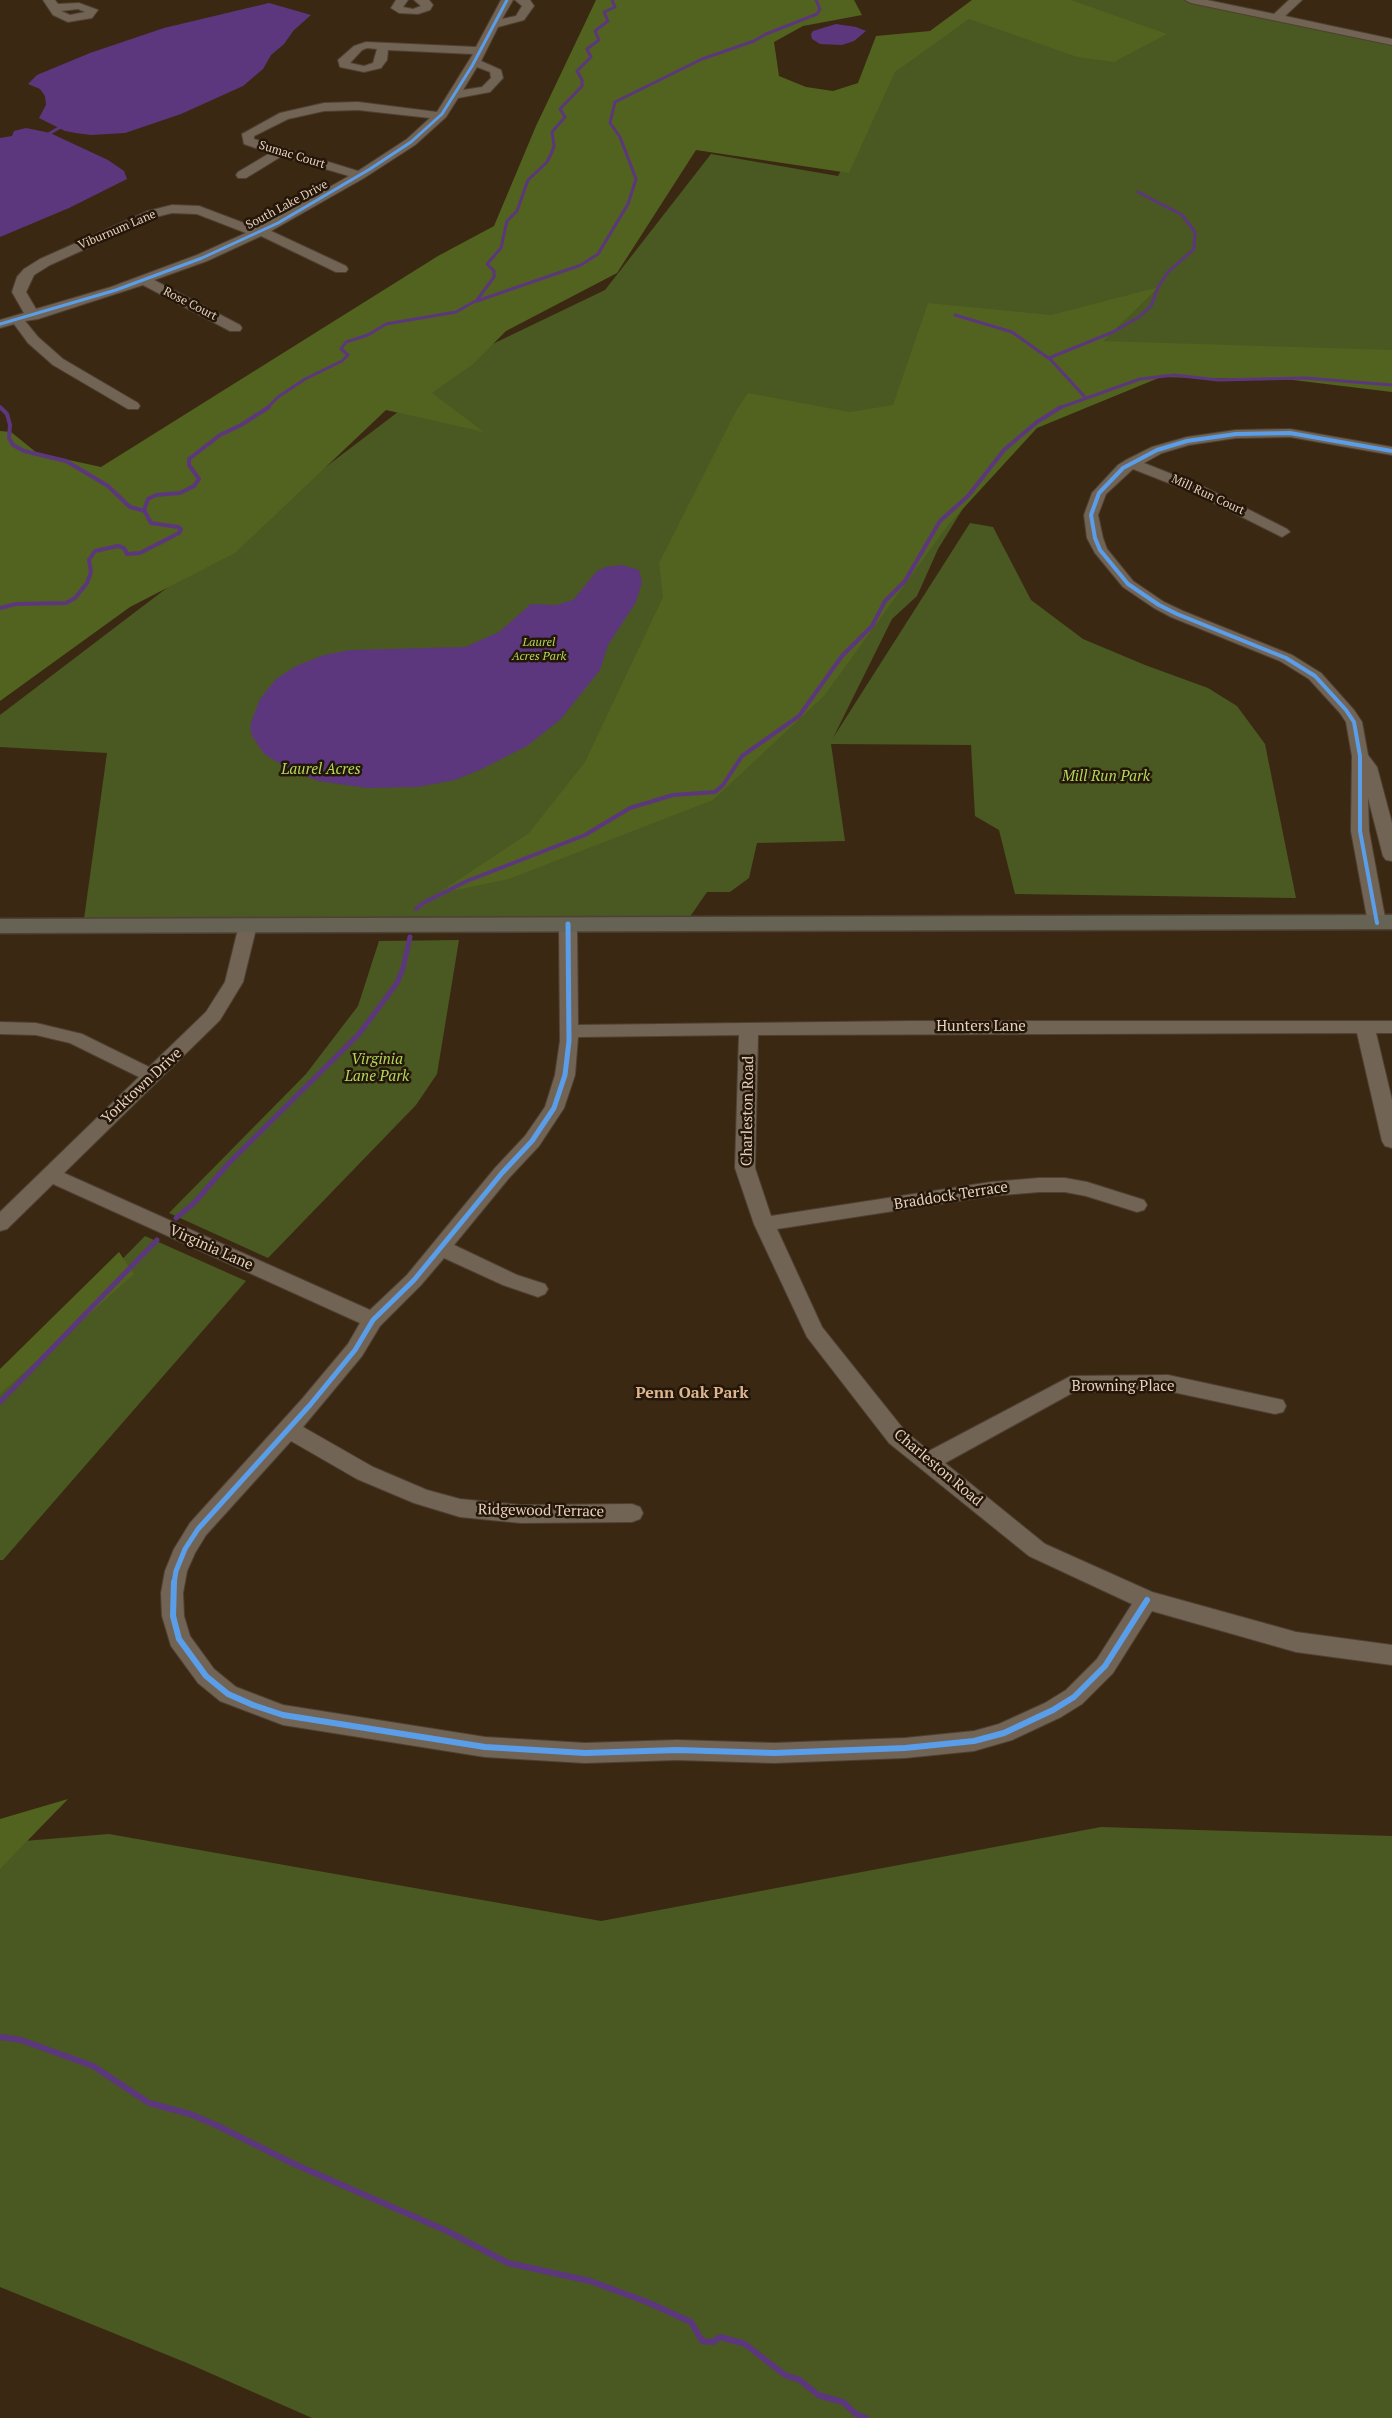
<!DOCTYPE html>
<style>
body{margin:0}
canvas{display:block;background:#3a2813}
</style>
<canvas width="1392" height="2418"></canvas>
<script>
const context = document.querySelector('canvas').getContext('2d');
context.lineJoin = 'round';
function paint(path, color) {
  context.fillStyle = color;
  context.fill(path, 'evenodd');
}
function shape(rows) {
  const path = new Path2D();
  for (const r of rows) {
    path.moveTo(r[0], r[1]);
    for (let i = 2; i < r.length; i += 2) path.lineTo(r[i], r[i + 1]);
  }
  return path;
}
function strokePath(path, color, width, dash) {
  context.strokeStyle = color;
  context.lineWidth = width;
  context.lineCap = dash ? 'butt' : 'round';
  context.setLineDash(dash || []);
  context.stroke(path);
}
function drawText(font, color, halo, rows, align = 'center') {
  context.font = font + ' "PT Serif",serif';
  context.lineWidth = 5;
  context.setLineDash([]);
  context.textBaseline = 'middle';
  context.strokeStyle = halo;
  context.fillStyle = color;
  for (const [text, x, y, turn = 0] of rows) {
    context.save();
    context.translate(x, y);
    context.rotate((+turn || 0) * Math.PI / 180);
    context.textAlign = isNaN(turn) ? turn : align;
    if (halo) context.strokeText(text, 0, 0);
    context.fillText(text, 0, 0);
    context.restore();
  }
}
paint(shape([
 [983,0,1190,0,1392,43,1392,366,1091,360,983,476,938,549,917,596,892,619,833,738,970,523,993,527,1031,600,1083,639,1145,665,1208,688,1237,706,1265,744,1296,898,1015,894,999,830,975,816,971,745,831,744,845,841,757,843,749,878,730,892,707,892,685,924,83,926,107,753,0,747,0,715,478,351,605,290,711,154,838,176,897,68],
 [459,940,437,1074,416,1105,268,1258,169,1213,306,1074,358,1006,379,941],
 [145,1236,246,1281,3,1560,0,1560,0,1383],
 [1101,1827,1392,1836,1392,2418,312,2418,187,2363,0,2287,0,1843,109,1834,601,1921]
]), '#4a5821');
paint(shape([
 [596,0,854,0,862,15,803,26,774,42,779,76,806,87,833,91,858,83,876,36,930,31,972,0,1071,0,1167,34,1114,62,1077,57,969,19,895,72,849,173,696,150,617,273,506,331,472,365,432,393,484,432,386,410,235,553,130,607,0,701,0,431,11,432,37,453,101,467,438,256,494,226,536,126],
 [1159,287,1103,341,1392,350,1392,392,1293,380,1161,377,1037,428,948,525,824,696,713,800,509,879,437,894,529,833,585,762,663,597,659,563,737,409,748,393,850,412,893,405,928,303,1051,315],
 [119,1252,134,1274,0,1394,0,1369],
 [68,1799,0,1869,0,1819]
]), '#51631e');
paint(shape([
 [269,3,311,15,294,30,284,44,271,55,263,69,243,86,181,114,125,133,91,135,76,133,65,131,39,118,46,105,45,96,40,89,28,84,37,75,90,53,164,28],
 [836,24,856,27,866,31,854,41,842,45,820,44,812,39,811,34,813,31],
 [26,128,50,133,108,160,124,171,127,179,69,208,0,237,0,138,12,136,14,131],
 [622,565,639,570,642,582,636,602,608,645,600,670,561,719,527,746,482,769,455,780,418,787,368,788,345,785,318,781,289,769,264,754,252,736,250,725,260,699,276,679,296,666,324,655,350,650,465,647,499,632,531,604,556,605,573,600,597,571,606,567]
]), '#5d377e');
strokePath(shape([
 [45,136,64,125],
 [477,301,581,265,598,254,628,204,636,179,620,137,610,123,615,102,702,59,754,41,766,34,817,14,820,9,816,0],
 [955,315,1012,332,1051,360,1084,396],
 [1049,358,1113,332,1139,317,1151,306,1158,287,1168,272,1194,249,1195,232,1182,215,1138,192],
 [267,408,278,397,305,379,342,361,348,355,341,349,346,342,368,335,386,324,456,312,477,300,494,277,494,271,487,264,501,248,507,221,517,211,528,180,547,162,552,152,554,146,552,132,565,117,560,109,582,86,582,80,577,71,591,57,587,49,599,40,595,31,608,21,604,12,615,7,612,0],
 [1059,408,1140,379,1174,375,1218,380,1305,378,1392,385]
]), '#5d377e', 3);
strokePath(shape([
 [0,407,7,414,10,425,9,438,13,445,24,451,66,461,108,486,130,507,145,511],
 [0,608,16,604,66,603,75,598,87,583,91,572,89,560,95,551,118,546,124,548,127,554,140,553,179,533,181,529,178,527,151,523,144,510,148,499,156,495,180,493,194,486,199,479,189,465,189,459,220,435,241,425,269,407],
 [416,909,423,903,467,881,585,835,630,808,673,795,715,792,723,785,742,756,799,716,842,656,872,626,885,601,905,581,940,521,968,496,1004,450,1037,422,1061,407]
]), '#5d377e', 4);
strokePath(shape([
 [176,1218,194,1203,229,1163,359,1034,397,983,403,968,410,937],
 [0,1402,157,1240]
]), '#5d377e', 5);
strokePath(shape([
 [0,2037,21,2040,93,2066,149,2103,190,2114,216,2125,294,2164,447,2231,508,2263,590,2281,647,2302,691,2322,702,2341,713,2342,720,2337,745,2344,785,2375,800,2380,818,2395,843,2402,856,2414,866,2418]
]), '#5d377e', 6);
const minor = shape([
 [43,0,55,0,58,4,79,3,98,10,92,18,68,22,53,15,43,0],
 [78,9,85,12,70,15,61,11,78,9],
 [396,0,408,0,403,7,413,9,421,6,414,0,429,0,433,5,430,10,418,14,399,13,391,8,396,0],
 [501,0,513,0,502,19,516,16,522,6,515,0,530,0,534,6,524,20,498,27,481,61,501,70,503,78,490,92,458,98,446,117,415,145,364,178,271,231,346,266,348,269,346,272,336,272,261,236,207,261,154,280,240,325,242,328,240,331,230,331,143,285,38,319,25,321,38,337,63,359,138,403,140,406,138,409,128,409,53,365,28,343,14,324,0,328,0,320,24,313,12,292,17,277,24,269,40,259,148,211,172,205,199,206,257,228,349,176,282,156,246,178,238,178,236,175,238,172,270,153,244,144,242,134,280,113,324,103,358,102,437,112,473,54,388,50,387,60,381,68,364,72,340,67,338,60,354,46,366,42,476,47,501,0],
 [367,48,377,49,373,63,364,66,350,63,362,50,367,48],
 [477,67,490,72,491,78,482,87,463,90,477,67],
 [358,110,430,118,407,139,358,171,254,139,254,136,288,119,324,111,358,110],
 [172,213,197,214,246,233,197,255,111,287,36,309,26,292,34,275,50,265,156,217,172,213],
 [1185,0,1207,0,1274,14,1289,0,1302,0,1285,16,1392,39,1392,45,1191,3,1185,0],
 [1290,429,1392,447,1392,455,1290,437,1236,438,1189,445,1162,453,1144,463,1204,487,1287,529,1290,532,1282,537,1194,493,1133,469,1106,494,1098,515,1103,538,1107,549,1133,581,1164,602,1183,611,1292,655,1321,673,1354,710,1362,722,1368,755,1377,767,1392,823,1392,861,1386,860,1383,856,1368,798,1369,831,1386,923,1383,927,1377,929,1371,927,1368,923,1351,831,1352,756,1346,722,1340,713,1309,679,1280,661,1171,617,1154,608,1123,587,1095,553,1087,538,1084,515,1092,493,1118,465,1126,460,1152,447,1187,437,1236,430,1290,429],
 [568,918,574,920,577,924,578,1025,913,1021,1392,1021,1392,1033,1376,1033,1392,1100,1392,1148,1385,1146,1382,1141,1357,1033,758,1035,755,1168,771,1216,991,1182,1039,1178,1065,1178,1087,1182,1144,1200,1147,1205,1144,1210,1137,1212,1086,1196,1065,1192,1039,1192,991,1196,777,1229,822,1327,905,1431,929,1451,1071,1376,1168,1375,1283,1400,1286,1406,1283,1412,1275,1414,1168,1391,1074,1392,945,1463,1045,1544,1152,1592,1296,1632,1392,1645,1392,1665,1296,1652,1152,1611,1113,1673,1082,1704,1061,1717,1012,1740,974,1751,905,1758,774,1763,677,1760,585,1763,485,1757,283,1725,220,1701,198,1683,171,1646,162,1616,161,1593,165,1571,174,1549,190,1523,302,1399,348,1344,360,1323,53,1184,7,1229,0,1231,0,1212,139,1077,70,1043,36,1035,0,1034,0,1022,36,1023,82,1034,149,1067,206,1012,225,982,239,925,242,921,248,919,254,921,257,925,243,982,220,1020,64,1173,370,1310,407,1275,495,1168,525,1136,545,1107,555,1075,560,1041,559,924,562,920,568,918],
 [739,1035,735,1168,754,1224,807,1337,889,1443,1029,1556,1132,1604,1097,1659,1066,1690,1045,1703,999,1724,974,1731,905,1738,774,1743,677,1740,585,1743,485,1737,283,1705,236,1687,214,1669,190,1636,184,1616,183,1593,187,1571,195,1553,206,1535,291,1441,357,1479,414,1503,460,1517,521,1523,632,1522,640,1519,643,1513,640,1507,632,1504,521,1505,460,1499,427,1490,373,1467,303,1427,362,1356,380,1326,421,1285,444,1258,503,1285,538,1297,545,1294,548,1289,545,1284,517,1275,454,1245,509,1178,539,1146,564,1108,575,1075,578,1037,739,1035]
]);
const major = shape([
 [1392,915,1392,929,0,933,0,919,1392,915]
]);
strokePath(minor, '#4f4133', 2);
strokePath(major, '#4f4133', 3);
paint(minor, '#726455');
paint(major, '#666355');
strokePath(shape([
 [0,324,116,290,202,258,278,223,370,169,411,142,442,114,472,66,507,0]
]), '#5a9eea', 3);
strokePath(shape([
 [1377,923,1360,831,1360,756,1354,722,1346,710,1315,676,1286,658,1177,614,1159,605,1128,584,1100,550,1095,538,1091,515,1099,493,1123,468,1157,450,1187,441,1236,434,1290,433,1392,451]
]), '#5a9eea', 4);
strokePath(shape([
 [174,1583,176,1571,185,1549,198,1529,310,1405,355,1350,373,1320,414,1280,502,1173,532,1141,554,1108,565,1075,569,1041,568,924]
]), '#5a9eea', 5);
strokePath(shape([
 [174,1582,173,1616,179,1639,206,1676,228,1694,253,1705,283,1715,485,1747,585,1753,677,1750,774,1753,905,1748,974,1741,1004,1733,1053,1710,1074,1697,1105,1666,1147,1600]
]), '#5a9eea', 6);
drawText('12px', '#e5d0be', '#241608', [
 ["Sumac Court",292,155,17],
 ["South Lake Drive",287,205,-28],
 ["Viburnum Lane",117,230,-23],
 ["Rose Court",190,304,27],
 ["Mill Run Court",1208,495,25]
]);
drawText('italic 12px', '#b0d859', '#241608', [
 ["Laurel",539,643],
 ["Acres Park",539,657]
]);
drawText('italic 15px', '#b0d859', '#241608', [
 ["Laurel Acres",321,770],
 ["Mill Run Park",1106,777],
 ["Virginia",377,1060],
 ["Lane Park",377,1077]
]);
drawText('15px', '#e5d0be', '#241608', [
 ["Hunters Lane",981,1027],
 ["Yorktown Drive",142,1086,-43],
 ["Charleston Road",748,1111,-89],
 ["Braddock Terrace",951,1196,-9],
 ["Virginia Lane",211,1248,24],
 ["Browning Place",1123,1387],
 ["Charleston Road",938,1468,40],
 ["Ridgewood Terrace",541,1511,1]
]);
drawText('bold 16px', '#ddb691', '#241608', [
 ["Penn Oak Park",692,1393]
]);
</script>
